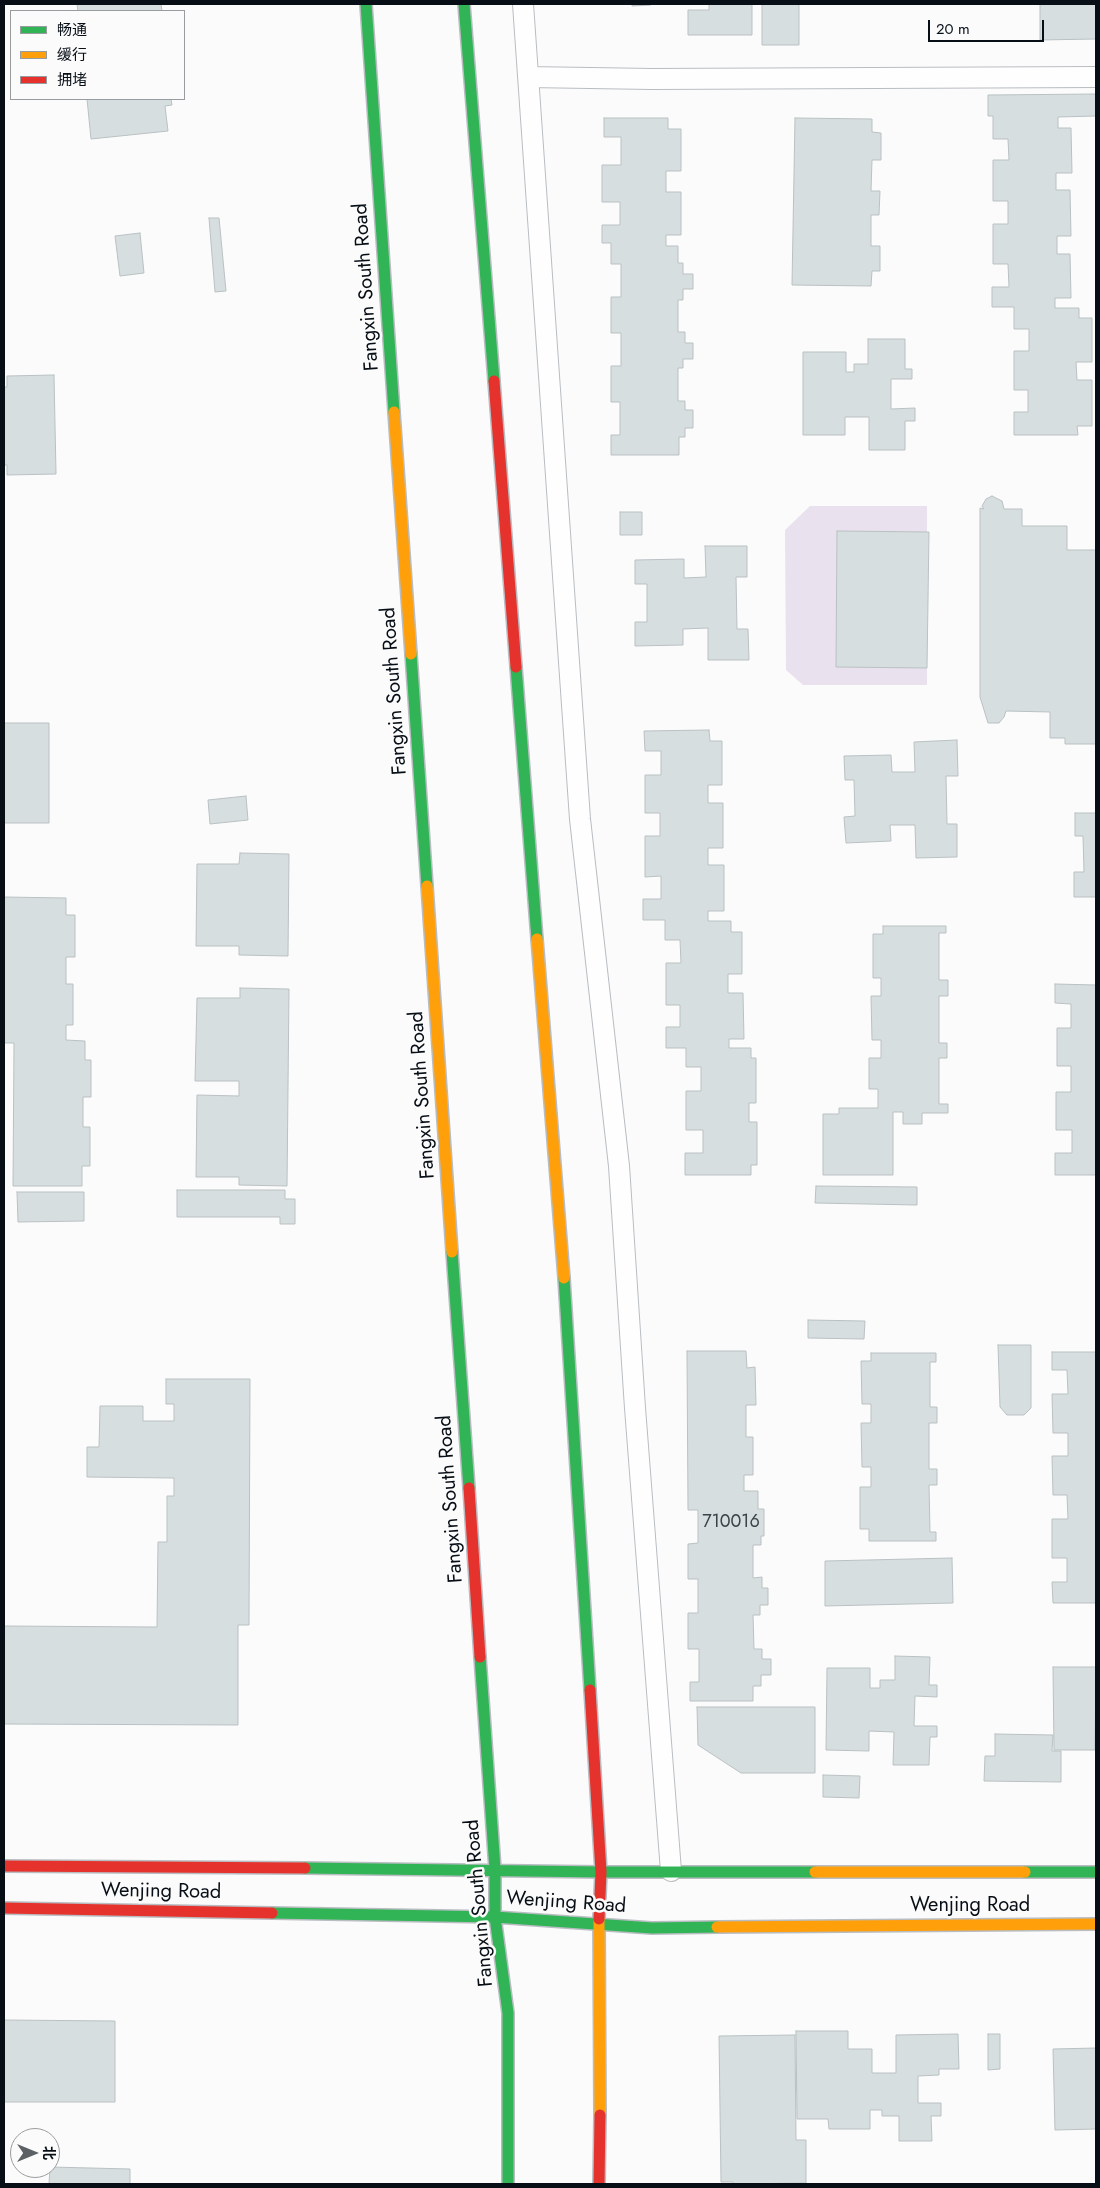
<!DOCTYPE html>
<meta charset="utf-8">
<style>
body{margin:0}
#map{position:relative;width:1100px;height:2188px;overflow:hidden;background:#fbfbfb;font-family:Jost,"Noto Sans SC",sans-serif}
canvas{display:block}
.frame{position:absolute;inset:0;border:5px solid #070e16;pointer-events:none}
.legend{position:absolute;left:10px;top:10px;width:175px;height:90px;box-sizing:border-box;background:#fbfbfb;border:1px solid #999c9f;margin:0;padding:6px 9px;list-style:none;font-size:15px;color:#070e16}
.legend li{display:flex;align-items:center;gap:10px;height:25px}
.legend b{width:25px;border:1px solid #999c9f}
.north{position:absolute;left:10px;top:2128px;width:50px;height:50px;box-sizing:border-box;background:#fbfbfb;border:1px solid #999c9f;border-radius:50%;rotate:90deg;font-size:14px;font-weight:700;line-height:20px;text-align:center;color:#070e16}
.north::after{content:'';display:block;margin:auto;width:18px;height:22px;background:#5c6166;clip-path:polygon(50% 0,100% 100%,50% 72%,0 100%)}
.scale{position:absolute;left:928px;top:20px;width:116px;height:22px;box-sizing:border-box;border:2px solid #070e16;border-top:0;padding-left:6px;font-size:15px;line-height:18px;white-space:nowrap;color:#070e16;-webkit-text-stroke:4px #fbfbfb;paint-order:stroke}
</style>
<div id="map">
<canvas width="1100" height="2188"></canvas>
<div class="frame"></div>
<ul class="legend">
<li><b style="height:6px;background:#30b455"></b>畅通</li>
<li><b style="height:6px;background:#ff9f0a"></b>缓行</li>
<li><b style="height:6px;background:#e5322d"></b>拥堵</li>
</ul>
<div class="north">北</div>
<div class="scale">20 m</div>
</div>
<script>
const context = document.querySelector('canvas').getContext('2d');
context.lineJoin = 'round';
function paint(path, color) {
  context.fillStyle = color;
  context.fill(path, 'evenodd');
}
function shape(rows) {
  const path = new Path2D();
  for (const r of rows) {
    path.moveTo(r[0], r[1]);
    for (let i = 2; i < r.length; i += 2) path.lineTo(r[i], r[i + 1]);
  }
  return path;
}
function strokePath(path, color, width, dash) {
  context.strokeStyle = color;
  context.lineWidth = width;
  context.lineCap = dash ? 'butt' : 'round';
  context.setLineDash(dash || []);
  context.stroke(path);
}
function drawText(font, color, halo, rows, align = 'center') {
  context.font = font + ' Jost,sans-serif';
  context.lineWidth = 5;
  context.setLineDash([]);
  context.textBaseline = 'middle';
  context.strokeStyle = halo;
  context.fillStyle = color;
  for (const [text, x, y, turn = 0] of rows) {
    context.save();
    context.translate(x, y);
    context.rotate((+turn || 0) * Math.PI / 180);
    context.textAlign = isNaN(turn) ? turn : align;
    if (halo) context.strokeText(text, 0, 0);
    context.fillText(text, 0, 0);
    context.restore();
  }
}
paint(shape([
 [810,506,927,506,927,685,803,685,786,670,785,530]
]), '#e9e1ee');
const building = shape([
 [77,4,161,4,162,11,78,11,77,4],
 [632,4,651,4,651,5,632,6,632,4],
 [709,4,752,4,752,35,688,35,688,10,709,10,709,4],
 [762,4,799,4,799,45,762,45,762,4],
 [1040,4,1096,4,1096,39,1040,40,1040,4],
 [1096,94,1096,116,1058,117,1058,128,1071,128,1072,173,1056,173,1056,190,1070,190,1071,236,1057,236,1057,254,1070,254,1071,298,1055,298,1055,308,1079,308,1079,318,1092,318,1092,362,1076,362,1077,380,1092,380,1092,426,1077,426,1078,435,1014,435,1014,412,1028,412,1028,390,1014,390,1014,351,1029,351,1029,329,1014,329,1014,307,992,307,992,287,1009,287,1008,264,993,264,993,224,1008,224,1008,201,993,201,993,160,1009,160,1008,139,993,139,993,116,988,116,988,95,1096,94],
 [87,99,171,99,172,105,165,106,168,131,91,139,87,99],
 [604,118,668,118,668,129,681,129,681,171,666,171,666,192,681,192,681,235,666,235,666,246,678,246,678,263,683,263,683,274,693,274,693,289,683,289,683,300,678,300,678,332,685,332,685,343,693,343,693,359,683,359,683,368,678,368,678,401,685,401,685,410,693,410,693,428,685,428,685,437,679,437,679,455,611,455,611,435,620,435,620,402,611,402,611,366,621,366,621,333,611,333,611,297,621,297,621,264,611,264,611,243,602,243,602,225,620,225,620,202,602,202,602,165,621,165,621,137,604,137,604,118],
 [795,118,872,119,872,132,881,133,881,160,872,160,871,191,880,191,879,215,871,215,871,246,880,246,880,271,872,271,871,286,792,285,795,118],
 [209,218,219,218,226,291,215,292,209,218],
 [140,233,144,273,120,276,115,236,140,233],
 [868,339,905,339,905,369,912,369,912,379,891,379,891,409,915,408,915,421,905,421,905,450,869,450,869,417,845,417,845,435,803,435,803,352,846,352,846,372,854,372,854,364,868,364,868,339],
 [54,375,56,474,7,475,7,465,4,465,4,387,7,387,7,376,54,375],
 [992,496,1002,501,1004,509,1022,509,1022,526,1067,526,1067,550,1096,550,1096,744,1065,744,1065,738,1050,738,1050,712,1006,711,1004,717,999,723,988,723,980,697,980,508,984,509,982,506,986,499,992,496],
 [620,512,642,512,642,535,620,535,620,512],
 [837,531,929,532,927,668,836,667,837,531],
 [705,546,747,546,747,577,736,577,737,629,748,629,749,660,708,660,708,628,683,629,683,645,635,646,635,622,647,622,647,584,635,584,635,560,684,559,684,578,706,577,705,546],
 [4,723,49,723,49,823,4,823,4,723],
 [709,730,710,741,722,741,722,785,708,785,708,803,723,803,723,848,708,848,708,865,724,865,724,911,708,911,708,921,731,921,731,932,742,932,742,974,728,974,728,993,743,993,744,1039,729,1039,729,1048,751,1048,751,1058,756,1058,756,1103,749,1103,749,1122,757,1122,757,1165,751,1165,751,1175,685,1175,685,1153,703,1153,703,1130,686,1130,686,1091,701,1091,701,1067,686,1067,686,1048,666,1048,666,1027,680,1027,680,1005,666,1005,666,963,681,963,680,940,665,940,665,920,643,920,643,899,661,899,661,876,645,877,645,836,660,836,660,813,645,813,645,775,661,775,661,751,645,751,644,731,709,730],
 [957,740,958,776,946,776,947,824,957,824,957,857,916,858,915,825,890,825,891,841,846,843,844,817,855,816,854,780,845,780,844,756,891,755,892,772,915,772,914,742,957,740],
 [246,796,248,820,210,824,208,800,246,796],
 [1075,813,1096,813,1096,897,1074,897,1074,872,1084,872,1083,836,1075,836,1075,813],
 [240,853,289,854,288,956,239,955,239,946,196,946,197,864,239,864,240,853],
 [4,897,66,898,66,915,75,915,75,957,66,957,66,984,73,984,73,1025,66,1025,66,1040,85,1041,85,1060,91,1060,91,1097,83,1097,83,1127,90,1127,90,1166,82,1166,82,1186,13,1186,14,1043,4,1043,4,897],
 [883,926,946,926,946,933,939,933,939,980,948,980,948,996,939,996,939,1043,947,1043,947,1058,939,1058,939,1104,948,1104,948,1113,922,1113,922,1124,903,1124,903,1112,893,1112,893,1175,823,1175,823,1114,839,1114,839,1108,878,1108,878,1089,869,1089,869,1058,881,1058,881,1040,872,1040,871,996,881,996,881,978,873,978,873,934,883,934,883,926],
 [1055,984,1096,985,1096,1175,1055,1175,1055,1153,1072,1153,1072,1130,1056,1130,1056,1092,1071,1092,1071,1066,1057,1066,1057,1028,1071,1028,1071,1004,1055,1003,1055,984],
 [240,988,289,989,287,1186,239,1185,239,1177,196,1177,197,1095,239,1096,239,1081,195,1081,197,998,240,998,240,988],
 [816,1186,917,1187,917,1205,815,1203,816,1186],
 [177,1190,285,1190,285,1199,295,1199,295,1224,280,1224,280,1217,177,1217,177,1190],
 [17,1192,84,1192,84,1221,18,1222,17,1192],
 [808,1320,865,1321,864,1339,808,1338,808,1320],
 [998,1345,1031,1345,1031,1408,1024,1415,1007,1415,1000,1407,998,1345],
 [687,1351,746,1351,747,1368,755,1367,756,1405,746,1405,746,1437,753,1437,753,1475,744,1475,744,1491,758,1491,758,1509,764,1509,764,1536,761,1536,761,1545,753,1545,753,1578,762,1577,762,1588,768,1588,768,1605,760,1605,760,1615,753,1615,754,1649,762,1649,762,1659,771,1659,771,1675,761,1675,761,1686,753,1686,753,1701,690,1701,690,1682,699,1682,699,1649,688,1649,688,1613,698,1613,698,1579,688,1579,688,1544,698,1543,698,1510,688,1510,687,1351],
 [1052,1352,1096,1352,1096,1603,1053,1603,1052,1582,1067,1582,1067,1558,1052,1558,1052,1519,1068,1519,1067,1495,1053,1495,1052,1456,1068,1456,1068,1433,1053,1433,1052,1394,1068,1394,1067,1370,1052,1370,1052,1352],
 [871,1353,936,1353,936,1362,930,1362,930,1407,937,1407,937,1423,929,1423,929,1469,937,1469,937,1485,929,1485,930,1532,936,1532,936,1541,869,1541,869,1529,860,1529,860,1487,871,1487,871,1467,862,1467,861,1423,871,1423,871,1404,862,1404,861,1361,871,1361,871,1353],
 [166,1379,250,1379,249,1625,238,1625,238,1725,4,1724,4,1626,157,1627,158,1542,167,1542,167,1496,174,1496,174,1478,87,1477,87,1447,99,1447,100,1406,143,1406,143,1421,174,1421,174,1404,166,1404,166,1379],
 [952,1558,953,1603,825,1606,825,1561,952,1558],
 [895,1656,930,1657,929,1685,937,1685,937,1697,915,1696,914,1726,937,1726,937,1737,930,1737,929,1765,893,1765,894,1732,869,1731,869,1751,826,1750,827,1668,870,1668,870,1688,880,1688,880,1680,895,1680,895,1656],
 [1053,1667,1096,1667,1095,1750,1054,1750,1053,1667],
 [697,1707,815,1707,815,1773,741,1773,698,1745,697,1707],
 [995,1734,1053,1735,1052,1751,1061,1751,1061,1782,984,1781,985,1756,995,1756,995,1734],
 [823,1775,860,1776,859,1798,823,1797,823,1775],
 [4,2020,115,2021,115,2102,4,2102,4,2020],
 [796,2031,848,2031,848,2049,872,2049,872,2073,896,2073,896,2035,958,2034,959,2069,939,2069,939,2075,918,2076,918,2103,941,2103,941,2116,931,2116,932,2141,899,2141,899,2116,882,2116,882,2110,870,2110,870,2129,829,2129,828,2119,797,2119,796,2031],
 [988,2034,1000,2034,1000,2069,988,2070,988,2034],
 [795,2035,796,2140,806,2140,806,2183,733,2184,733,2182,721,2182,719,2036,795,2035],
 [1096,2048,1096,2129,1055,2130,1053,2049,1096,2048],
 [50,2167,130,2169,130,2184,49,2184,50,2167]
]);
paint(building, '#d7dee0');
strokePath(building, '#bac1c3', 1);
const lane = shape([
 [523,4,580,819,619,1166,635,1408,671,1871],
 [528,77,652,79,1096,77]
]);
const fast = shape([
 [366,4,394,412],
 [464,4,494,381],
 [411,654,427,886],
 [516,667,537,939],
 [452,1252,469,1488],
 [564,1278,590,1690],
 [480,1657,495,1869,495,1917,508,2013,508,2184],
 [305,1868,601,1872,815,1872],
 [1025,1872,1096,1872],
 [272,1913,495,1917,652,1928,717,1927]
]);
const slow = shape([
 [394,412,411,654],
 [427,886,452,1252],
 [537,939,564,1278],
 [815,1872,1025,1872],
 [599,1919,600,2115],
 [717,1927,1096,1924]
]);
const jam = shape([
 [494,381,516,667],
 [469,1488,480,1657],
 [590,1690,601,1872,599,1919],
 [4,1866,305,1868],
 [4,1908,272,1913],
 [599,2184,600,2115]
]);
strokePath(lane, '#b9bdc2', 22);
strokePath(fast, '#b9bdc2', 14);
strokePath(slow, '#b9bdc2', 14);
strokePath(jam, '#b9bdc2', 14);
strokePath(lane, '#fefefe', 20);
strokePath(fast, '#30b455', 11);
strokePath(slow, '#ff9f0a', 11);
strokePath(jam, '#e5322d', 11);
drawText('18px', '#3b4248', null, [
 ["710016",731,1523]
]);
drawText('20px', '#070e16', '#fbfbfb', [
 ["Fangxin South Road",367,287,-94],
 ["Fangxin South Road",395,691,-94],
 ["Fangxin South Road",423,1095,-94],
 ["Fangxin South Road",451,1499,-94],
 ["Wenjing Road",161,1892,1],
 ["Fangxin South Road",480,1903,-95],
 ["Wenjing Road",566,1903,4],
 ["Wenjing Road",970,1906]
]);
</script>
